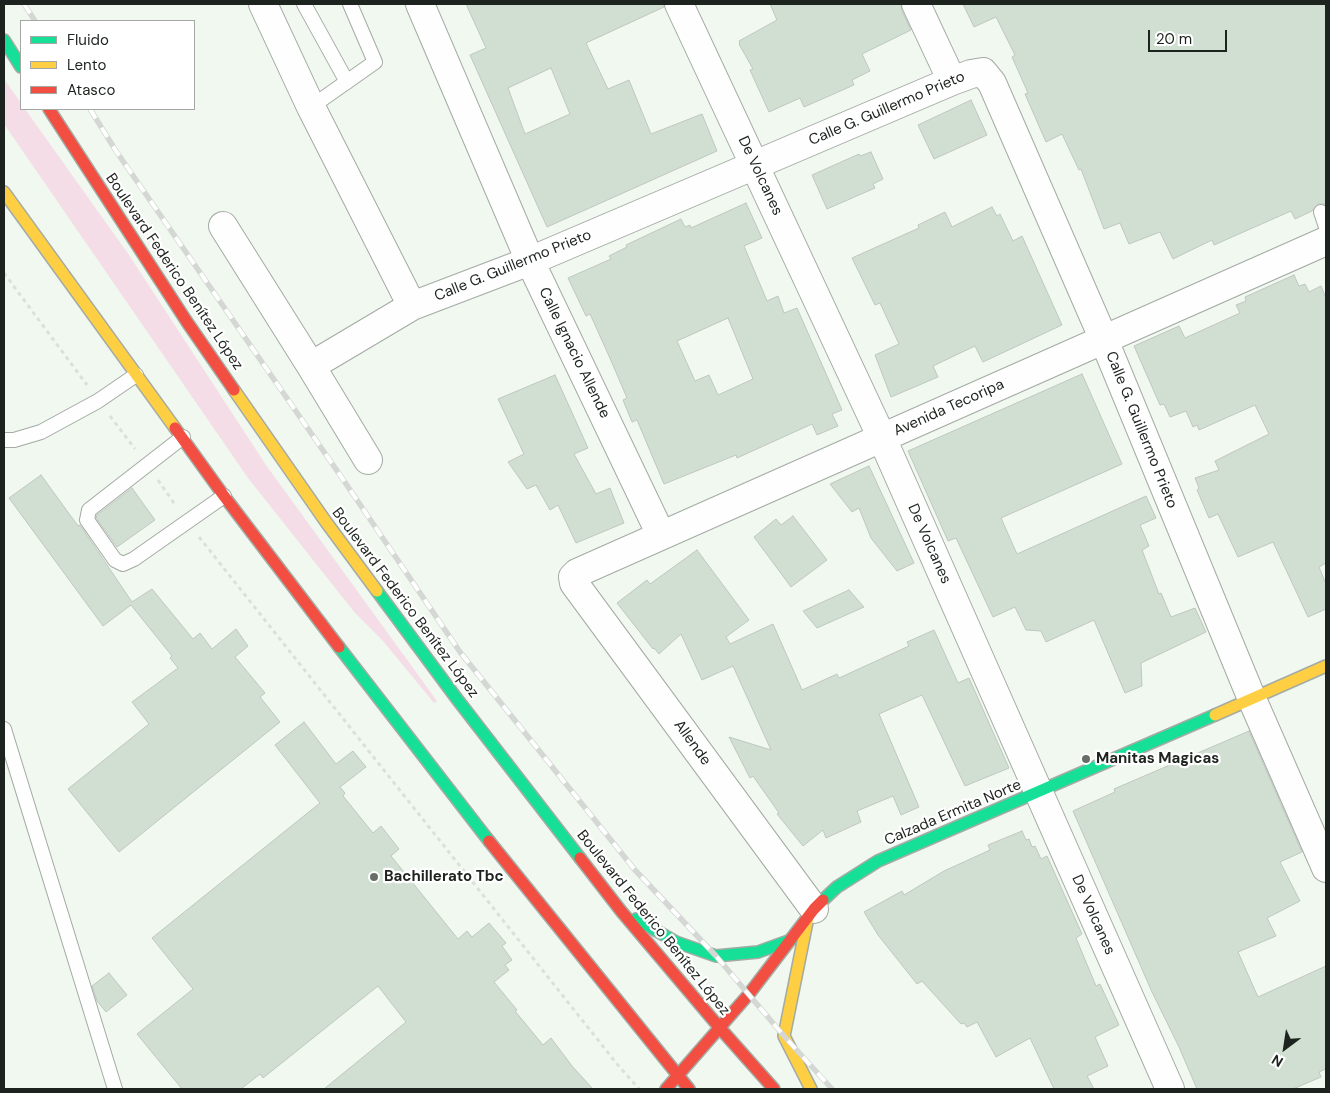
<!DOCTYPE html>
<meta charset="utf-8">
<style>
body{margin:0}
#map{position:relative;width:1330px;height:1093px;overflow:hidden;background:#f0f8f0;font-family:"DM Sans",sans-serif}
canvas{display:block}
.frame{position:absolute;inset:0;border:5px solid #1d231e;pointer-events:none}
.legend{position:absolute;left:20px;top:20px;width:175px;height:90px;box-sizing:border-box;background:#fff;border:1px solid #a5a7a5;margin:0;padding:6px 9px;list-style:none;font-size:15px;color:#1d231e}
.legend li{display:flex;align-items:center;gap:10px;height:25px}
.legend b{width:25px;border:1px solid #a5a7a5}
.north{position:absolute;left:1260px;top:1023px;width:50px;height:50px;-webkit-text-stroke:4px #fff;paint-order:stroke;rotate:211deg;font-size:14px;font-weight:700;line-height:20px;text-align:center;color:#1d231e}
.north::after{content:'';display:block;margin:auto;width:18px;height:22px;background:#1d231e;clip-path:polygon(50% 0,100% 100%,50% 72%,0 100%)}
.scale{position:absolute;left:1148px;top:30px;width:79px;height:22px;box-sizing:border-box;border:2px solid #1d231e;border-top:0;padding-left:6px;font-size:15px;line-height:18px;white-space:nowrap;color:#1d231e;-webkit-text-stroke:4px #fff;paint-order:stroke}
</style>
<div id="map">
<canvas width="1330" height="1093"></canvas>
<div class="frame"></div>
<ul class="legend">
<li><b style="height:6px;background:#16e098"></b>Fluido</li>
<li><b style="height:6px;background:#ffcf43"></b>Lento</li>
<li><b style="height:6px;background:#f24e42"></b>Atasco</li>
</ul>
<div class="north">N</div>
<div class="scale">20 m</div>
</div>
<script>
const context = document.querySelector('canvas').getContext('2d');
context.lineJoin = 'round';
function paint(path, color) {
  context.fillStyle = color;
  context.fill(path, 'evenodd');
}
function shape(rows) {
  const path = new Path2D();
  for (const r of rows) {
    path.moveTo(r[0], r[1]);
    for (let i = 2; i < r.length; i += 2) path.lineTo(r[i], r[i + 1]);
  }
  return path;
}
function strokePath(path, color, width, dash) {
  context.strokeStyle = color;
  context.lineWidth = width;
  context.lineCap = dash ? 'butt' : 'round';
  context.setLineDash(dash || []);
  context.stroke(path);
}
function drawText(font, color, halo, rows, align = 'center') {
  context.font = font + ' "DM Sans",sans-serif';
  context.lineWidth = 4.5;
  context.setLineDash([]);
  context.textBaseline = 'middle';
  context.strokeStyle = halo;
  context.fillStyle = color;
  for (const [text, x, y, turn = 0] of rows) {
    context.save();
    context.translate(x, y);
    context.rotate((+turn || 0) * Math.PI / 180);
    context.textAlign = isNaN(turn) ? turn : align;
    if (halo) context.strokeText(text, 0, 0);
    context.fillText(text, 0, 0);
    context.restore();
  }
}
paint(shape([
 [4,79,21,103,21,109,25,109,129,255,266,465,437,701,434,703,383,641,355,613,248,478,4,124]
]), '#f4dde7');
const building = shape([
 [466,4,664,4,664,7,586,43,608,89,629,80,651,134,702,114,717,151,547,227,470,55,486,48,466,4],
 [551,68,570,114,525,134,508,88,551,68],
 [770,4,901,4,902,11,911,30,862,54,870,71,852,80,854,85,804,107,800,98,769,112,750,70,753,69,739,44,740,43,739,41,777,20,770,4],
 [963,4,1326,4,1326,204,1318,204,1312,211,1295,219,1291,211,1214,245,1212,240,1173,259,1160,232,1129,244,1120,223,1104,229,1081,169,1079,170,1062,134,1046,142,1025,94,1028,93,1012,57,1015,55,996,17,974,27,963,4],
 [971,100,987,135,934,159,918,125,971,100],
 [871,152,883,179,873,184,875,188,827,209,812,175,859,154,860,156,871,152],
 [746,203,762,238,744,246,767,301,778,296,784,313,797,308,842,410,832,414,838,426,817,435,812,424,737,458,736,455,664,484,637,420,632,422,623,400,627,398,609,356,590,314,586,316,568,278,611,259,609,256,627,247,626,245,681,219,685,227,690,225,691,228,746,203],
 [728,318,753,379,718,395,709,375,695,381,677,341,728,318],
 [992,207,997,216,1000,214,1013,241,1022,236,1062,325,983,362,975,346,933,366,938,377,891,397,875,355,899,344,880,303,875,305,852,258,919,228,918,225,945,212,952,227,992,207],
 [1294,275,1299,286,1305,284,1309,292,1321,286,1326,298,1326,563,1319,567,1326,584,1326,609,1308,617,1273,542,1238,557,1218,514,1209,518,1197,490,1199,488,1195,478,1219,470,1215,461,1269,434,1255,405,1199,430,1197,425,1193,427,1186,411,1170,417,1164,404,1160,405,1134,346,1179,326,1185,338,1240,313,1236,305,1246,301,1245,297,1294,275],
 [1082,374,1122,464,1001,518,1017,554,1146,496,1156,518,1140,525,1149,546,1142,550,1159,594,1161,593,1171,617,1195,608,1206,632,1141,663,1142,686,1125,693,1094,620,1046,642,1041,631,1026,630,1015,607,993,617,956,538,948,541,908,451,1082,374],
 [555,375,588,448,574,454,596,494,610,488,624,523,576,543,558,505,550,510,536,485,527,489,508,462,524,454,498,399,555,375],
 [869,466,914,563,897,571,871,538,859,508,852,512,830,484,869,466],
 [41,475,78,526,80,525,132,602,152,589,193,639,200,633,212,649,236,629,248,646,235,657,265,693,260,697,280,722,119,852,68,789,149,724,132,702,178,668,170,658,172,656,131,605,103,626,9,498,41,475],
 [132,488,155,520,117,547,96,518,97,515,132,488],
 [793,516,827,560,791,587,754,537,776,519,781,525,793,516],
 [697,550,749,620,726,637,730,644,773,624,802,690,837,674,839,678,909,646,907,642,934,630,958,683,969,678,1009,768,965,786,922,695,879,714,919,807,901,815,893,796,857,811,861,822,826,838,823,830,803,846,777,814,779,813,753,776,750,778,729,737,771,750,733,666,702,680,681,634,659,654,654,648,653,649,617,603,647,580,650,584,697,550],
 [849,590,864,607,817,628,803,611,849,590],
 [304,722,336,764,353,751,366,767,340,787,345,793,343,796,373,833,381,826,399,849,391,856,458,939,467,931,472,937,489,923,506,943,502,946,512,960,505,965,509,970,494,982,517,1010,515,1011,543,1045,551,1038,572,1066,593,1089,324,1089,406,1022,378,986,263,1078,260,1074,241,1089,182,1089,137,1034,193,989,152,938,320,803,275,745,304,722],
 [1249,731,1302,852,1280,862,1300,901,1267,918,1276,936,1238,952,1258,997,1326,966,1326,1069,1319,1072,1321,1077,1293,1089,1197,1089,1179,1047,1152,992,1073,811,1115,792,1114,789,1249,731],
 [1022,831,1026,840,1029,839,1032,847,1035,846,1041,859,1047,856,1082,934,1076,938,1096,986,1100,984,1119,1025,1095,1037,1108,1066,1087,1076,1094,1089,1054,1089,1030,1038,996,1057,977,1022,967,1027,964,1023,961,1024,922,981,917,984,878,935,864,912,902,891,904,895,944,871,990,850,988,845,1022,831],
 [109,973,127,995,106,1012,97,1001,92,986,109,973]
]);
paint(building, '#d0dfd1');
strokePath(building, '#c0c6c0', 1);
const lane = shape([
 [304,4,347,82],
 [311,107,375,62,350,4],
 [1321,212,1326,227],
 [183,437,89,510,87,520,115,560,123,564,134,559,224,496],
 [4,440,14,440,41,432,98,401,136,375],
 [4,729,115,1089]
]);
const street = shape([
 [263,4,311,107,412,306],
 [420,4,530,261,661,535],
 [679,4,882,438,1170,1089],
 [916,4,952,81],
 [223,226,311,366,412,306,530,261,952,81,971,74,983,72,992,83,1104,340,1252,699,1326,868],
 [311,366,368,460],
 [814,909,574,583,573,577,577,573,1326,241]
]);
const fast = shape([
 [4,40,21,67],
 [377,591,457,699,580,858],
 [339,647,489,841],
 [823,900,837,887,878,861,1215,715],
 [636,919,676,942,716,956,758,952,791,940]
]);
const slow = shape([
 [4,192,175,428],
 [234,390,326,522,377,591],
 [1215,715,1326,666],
 [808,917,784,1036,811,1089]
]);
const jam = shape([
 [49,109,187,322,234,390],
 [175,428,224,496,339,647],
 [489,841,689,1089],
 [580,858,621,911,719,1027,774,1089],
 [666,1089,749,994,814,909,823,900]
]);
strokePath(lane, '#a4aaa4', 16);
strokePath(street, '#a4aaa4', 30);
strokePath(fast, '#a4aaa4', 14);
strokePath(slow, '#a4aaa4', 14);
strokePath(jam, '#a4aaa4', 14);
strokePath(shape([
 [4,273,87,385],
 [110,416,135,449],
 [158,480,176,506],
 [199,537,617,1064,639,1089]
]), '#dddfdd', 3, [4, 4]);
strokePath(lane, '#fdfefd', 14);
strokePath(street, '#fdfefd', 28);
strokePath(fast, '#16e098', 11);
strokePath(slow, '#ffcf43', 11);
strokePath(jam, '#f24e42', 11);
const rail = shape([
 [24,4,35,21],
 [90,109,116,151,340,475,460,652,635,870,716,956,784,1036,832,1089]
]);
strokePath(rail, '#d4d7d4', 5.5);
strokePath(rail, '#fff', 4, [11]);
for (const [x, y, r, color] of [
 [1086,759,5,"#676e68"],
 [374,877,5,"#676e68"]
]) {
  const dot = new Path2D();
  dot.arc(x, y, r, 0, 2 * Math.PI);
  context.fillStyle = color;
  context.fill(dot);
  strokePath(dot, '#fff', 2);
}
drawText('15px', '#1d231e', '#fff', [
 ["Calle G. Guillermo Prieto",887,109,-23],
 ["De Volcanes",760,176,65],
 ["Calle G. Guillermo Prieto",513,266,-22],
 ["Boulevard Federico Benítez López",174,272,56],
 ["Calle Ignacio Allende",574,353,64],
 ["Avenida Tecoripa",949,408,-24],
 ["Calle G. Guillermo Prieto",1141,430,68],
 ["De Volcanes",929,544,66],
 ["Boulevard Federico Benítez López",405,603,53],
 ["Allende",692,743,54],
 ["Calzada Ermita Norte",953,813,-23],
 ["De Volcanes",1093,915,66],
 ["Boulevard Federico Benítez López",653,923,51]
]);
drawText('bold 15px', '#1d231e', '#fff', [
 ["Manitas Magicas",1096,759],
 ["Bachillerato Tbc",384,877]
], 'left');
</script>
